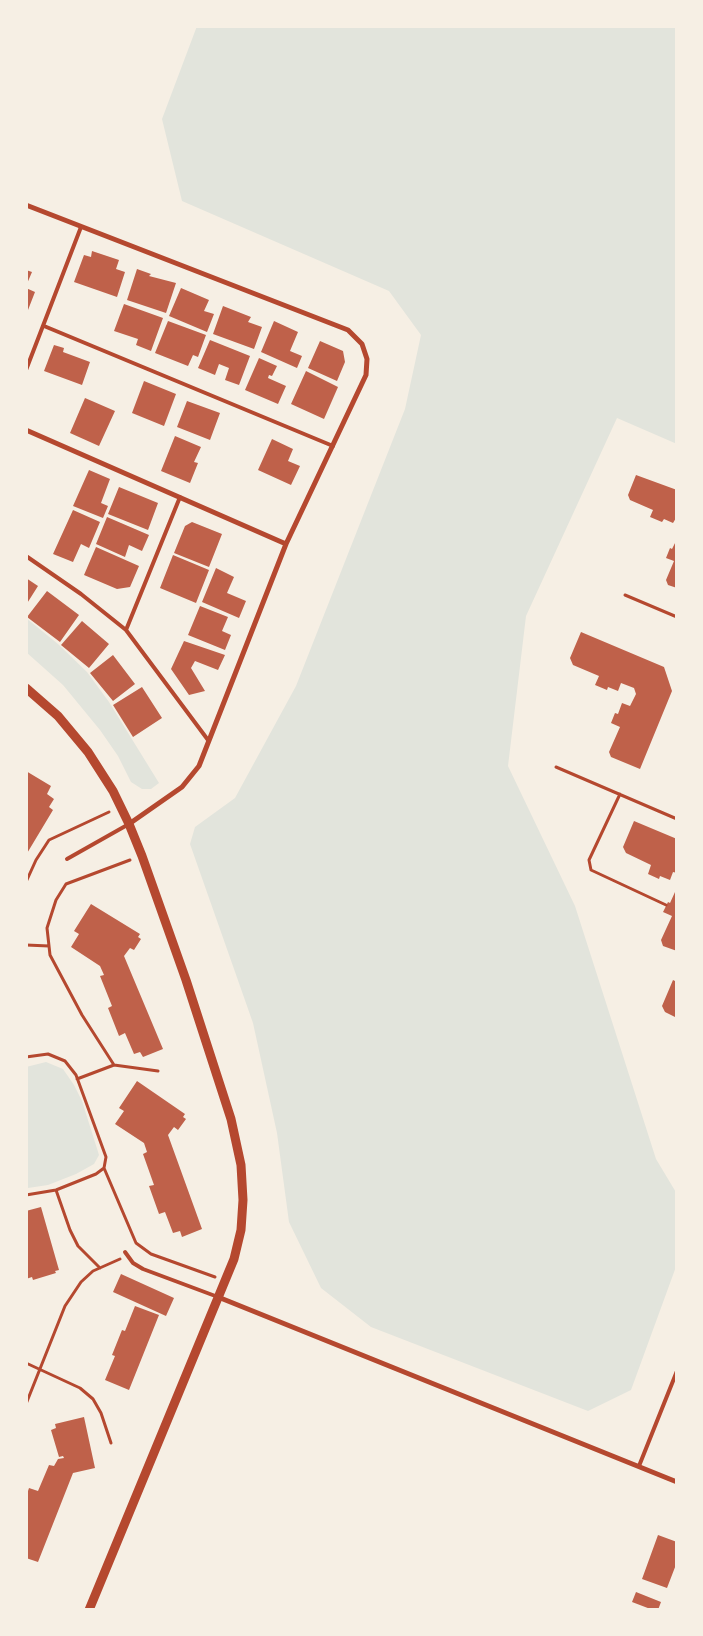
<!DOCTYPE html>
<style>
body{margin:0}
#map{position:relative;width:703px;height:1636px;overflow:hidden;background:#f6efe4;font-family:Inter,sans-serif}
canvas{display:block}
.frame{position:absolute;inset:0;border:28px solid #f6efe4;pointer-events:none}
</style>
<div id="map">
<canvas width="703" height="1636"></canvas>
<div class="frame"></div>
</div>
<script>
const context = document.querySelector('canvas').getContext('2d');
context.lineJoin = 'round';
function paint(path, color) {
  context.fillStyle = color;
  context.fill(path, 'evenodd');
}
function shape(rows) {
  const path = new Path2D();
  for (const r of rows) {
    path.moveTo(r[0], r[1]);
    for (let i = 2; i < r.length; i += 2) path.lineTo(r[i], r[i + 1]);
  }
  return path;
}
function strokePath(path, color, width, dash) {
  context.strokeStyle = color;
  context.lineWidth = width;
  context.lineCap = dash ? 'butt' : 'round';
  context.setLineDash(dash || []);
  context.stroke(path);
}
paint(shape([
 [197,26,677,26,677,444,617,418,526,616,508,766,575,906,656,1159,677,1194,677,1264,631,1390,588,1411,371,1327,321,1288,289,1222,277,1133,253,1023,190,844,195,827,235,798,296,686,405,409,421,335,389,291,182,201,162,119],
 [26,618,58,644,87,672,109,702,159,783,151,789,142,789,131,782,118,756,100,730,63,685,26,652],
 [46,1062,63,1069,74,1085,82,1101,99,1155,94,1164,76,1174,48,1185,28,1188,26,1187,26,1067]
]), '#e2e4dc');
paint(shape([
 [92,251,119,260,116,269,125,272,117,297,74,282,84,255,91,257],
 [137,269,151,274,149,276,176,283,166,313,127,300],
 [26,270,32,272,26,286],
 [26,288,35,292,28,310,26,309],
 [181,288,209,300,204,311,214,314,207,332,169,316],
 [124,304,163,318,151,351,136,345,138,339,114,331],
 [223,306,251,317,248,322,262,327,254,349,213,334],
 [168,321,206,335,198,357,193,355,188,366,155,353],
 [274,321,298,332,290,351,302,356,297,368,261,352],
 [210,340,250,356,239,385,225,380,229,368,219,364,215,375,198,368],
 [320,341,343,351,345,362,337,381,308,368],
 [54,345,64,348,63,352,90,362,82,385,44,371],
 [259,358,277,366,272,376,269,375,268,378,286,386,278,404,245,390],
 [306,371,338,387,324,419,291,404],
 [144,381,176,394,164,426,132,413],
 [85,398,115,411,99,446,70,433],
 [187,401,220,413,210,440,177,427],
 [175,436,201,447,194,462,198,463,190,483,161,471],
 [272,439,293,449,288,461,300,466,291,485,258,470],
 [89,470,110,479,101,503,108,506,103,518,73,506],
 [636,475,677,490,677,518,676,518,673,523,664,519,662,522,650,517,653,510,630,500,628,495],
 [119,487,158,503,148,530,108,514],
 [73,510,100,522,89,548,81,544,73,562,53,554],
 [107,517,149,535,142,551,129,545,125,557,96,544],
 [192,522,222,534,209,567,174,553,185,526],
 [677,539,677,588,668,585,666,580,674,561,666,558,670,548,672,549],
 [96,547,139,566,130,587,117,589,84,575],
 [173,555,209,570,196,603,160,588],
 [216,568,234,577,227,593,246,601,239,618,202,602],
 [26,578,38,586,26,605],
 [47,591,79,615,60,642,27,617],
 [200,606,228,617,222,631,231,635,225,650,188,635],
 [82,621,109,644,89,668,61,645],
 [581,632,664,667,672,691,640,769,611,757,609,752,620,727,611,723,615,713,618,714,622,703,630,706,636,694,634,688,621,683,618,691,608,687,607,690,595,685,599,676,573,665,570,658],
 [184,641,225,655,218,670,195,661,191,668,205,691,189,695,171,669],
 [113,655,135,684,113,701,90,673],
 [142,687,162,718,133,737,113,705],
 [26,771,51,786,47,794,54,799,49,807,53,810,26,855],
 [634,821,677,839,677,873,673,872,670,880,660,876,659,879,648,874,651,865,626,853,623,847],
 [675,892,677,893,677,951,663,946,661,940,672,916,663,912,668,902,670,903],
 [91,904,140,934,138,937,141,939,134,950,130,948,124,956,163,1049,143,1057,140,1052,134,1054,125,1033,119,1036,108,1008,112,1006,100,976,104,975,100,966,71,947,79,934,74,931],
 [673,980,677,982,677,1018,665,1012,662,1006],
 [137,1081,185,1114,183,1117,186,1119,178,1130,174,1127,168,1135,202,1229,182,1237,180,1231,173,1233,165,1212,159,1214,149,1186,154,1185,143,1154,147,1152,144,1143,115,1124,124,1111,119,1108],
 [41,1207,59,1270,55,1271,56,1273,33,1280,32,1277,26,1279,26,1211],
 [121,1274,174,1298,166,1316,113,1292],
 [135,1306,159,1315,129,1390,105,1380,115,1356,112,1355,122,1330,125,1331],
 [84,1417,95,1468,73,1473,38,1562,26,1558,26,1497,29,1488,38,1491,49,1465,54,1466,58,1459,64,1458,63,1456,59,1457,51,1430,56,1428,55,1424],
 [658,1535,677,1542,677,1562,667,1588,642,1579],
 [636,1592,661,1602,658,1610,653,1610,632,1602]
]), '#bf614a');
strokePath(shape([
 [625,595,677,617],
 [556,767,677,819],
 [620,794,589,860,591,870,666,905],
 [26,882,36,860,49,840,109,812],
 [26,945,49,946],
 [26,1057,48,1054,65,1061,76,1075,106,1157,104,1168,96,1174,56,1190,26,1195],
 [114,1065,82,1015,50,955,47,928,56,900,66,884,130,860],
 [77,1079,114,1065,158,1071],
 [104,1168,136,1243,151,1254,215,1277],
 [56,1190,70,1230,78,1246,100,1268],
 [26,1363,80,1388,93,1399,101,1413,111,1443],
 [26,1404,65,1306,81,1282,93,1271,120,1259]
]), '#b5482f', 3);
strokePath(shape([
 [44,326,333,446],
 [26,370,81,227],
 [26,556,81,594,126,630,208,740],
 [126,630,180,497],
 [67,859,129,824],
 [125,1252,133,1263,143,1269,218,1297],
 [639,1466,677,1371]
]), '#b5482f', 4);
strokePath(shape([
 [26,205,348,330,362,344,367,359,366,375,286,544,199,766,182,787,129,824],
 [26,430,286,544],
 [218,1297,677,1482]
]), '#b5482f', 5);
strokePath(shape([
 [26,688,58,716,88,752,113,791,129,824,142,856,186,980,231,1119,241,1165,243,1200,241,1230,234,1259,89,1610]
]), '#b5482f', 9);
</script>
